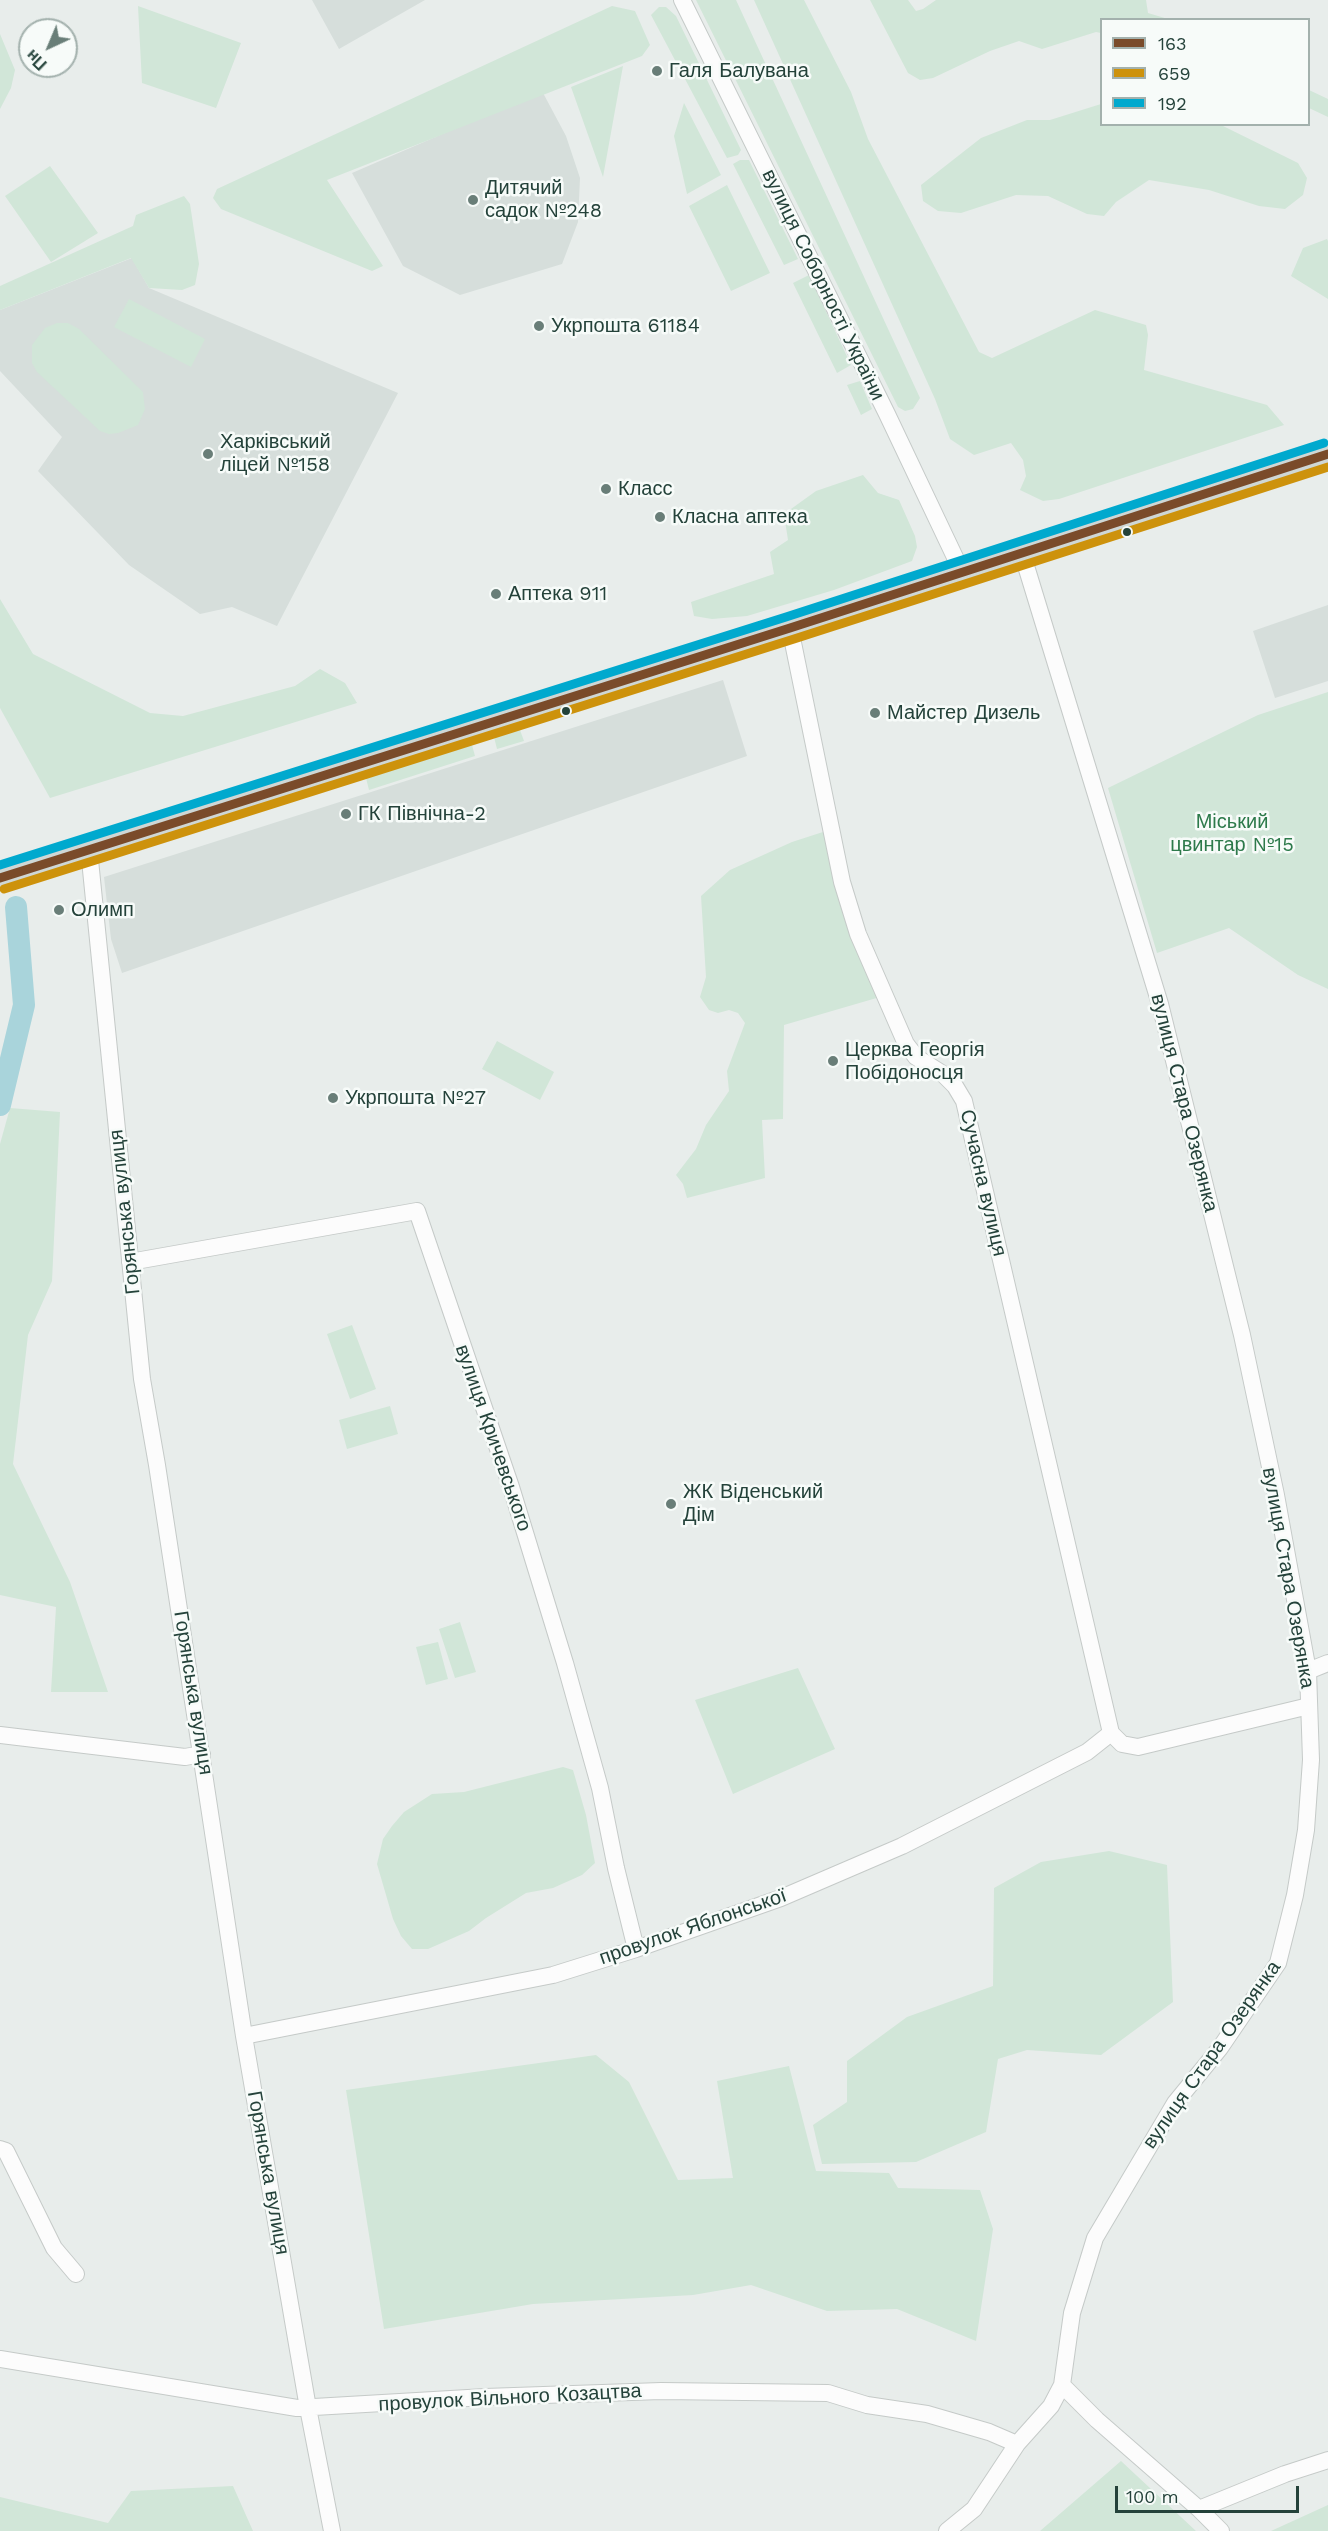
<!DOCTYPE html>
<meta charset="utf-8">
<style>
body{margin:0}
#map{position:relative;width:1328px;height:2531px;overflow:hidden;background:#e8edeb;font-family:"Work Sans",sans-serif}
canvas{display:block}
.legend{position:absolute;left:1100px;top:18px;width:210px;height:108px;box-sizing:border-box;background:#f7fbf9;border:2px solid #a3b1ad;margin:0;padding:8px 10px;list-style:none;font-size:18px;color:#24423a}
.legend li{display:flex;align-items:center;gap:12px;height:30px}
.legend b{width:30px;border:2px solid #a3b1ad}
.north{position:absolute;left:18px;top:18px;width:60px;height:60px;box-sizing:border-box;background:#f7fbf9;border:2px solid #a3b1ad;border-radius:50%;rotate:224deg;font-size:16px;font-weight:700;line-height:24px;text-align:center;color:#24423a}
.north::after{content:'';display:block;margin:auto;width:21px;height:27px;background:#697e78;clip-path:polygon(50% 0,100% 100%,50% 72%,0 100%)}
.scale{position:absolute;left:1115px;top:2486px;width:184px;height:27px;box-sizing:border-box;border:3px solid #24423a;border-top:0;padding-left:8px;font-size:18px;line-height:21px;white-space:nowrap;color:#24423a;-webkit-text-stroke:4px #f7fbf9;paint-order:stroke}
</style>
<div id="map">
<canvas width="1328" height="2531"></canvas>
<ul class="legend">
<li><b style="height:8px;background:#7a4b2a"></b>163</li>
<li><b style="height:8px;background:#cd920c"></b>659</li>
<li><b style="height:8px;background:#00a9ce"></b>192</li>
</ul>
<div class="north">Пн</div>
<div class="scale">100 m</div>
</div>
<script>
const context = document.querySelector('canvas').getContext('2d');
context.lineJoin = 'round';
function paint(path, color) {
  context.fillStyle = color;
  context.fill(path, 'evenodd');
}
function shape(rows) {
  const path = new Path2D();
  for (const r of rows) {
    path.moveTo(r[0], r[1]);
    for (let i = 2; i < r.length; i += 2) path.lineTo(r[i], r[i + 1]);
  }
  return path;
}
function strokePath(path, color, width, dash) {
  context.strokeStyle = color;
  context.lineWidth = width;
  context.lineCap = dash ? 'butt' : 'round';
  context.setLineDash(dash || []);
  context.stroke(path);
}
function drawText(font, color, halo, rows, align = 'center') {
  context.font = font + ' "Work Sans",sans-serif';
  context.lineWidth = 5;
  context.setLineDash([]);
  context.textBaseline = 'middle';
  context.strokeStyle = halo;
  context.fillStyle = color;
  for (const [text, x, y, turn = 0] of rows) {
    context.save();
    context.translate(x, y);
    context.rotate((+turn || 0) * Math.PI / 180);
    context.textAlign = isNaN(turn) ? turn : align;
    if (halo) context.strokeText(text, 0, 0);
    context.fillText(text, 0, 0);
    context.restore();
  }
}
paint(shape([
 [312,0,425,0,339,49],
 [542,91,566,136,580,178,578,222,562,264,460,295,403,266,352,173],
 [132,258,149,288,398,393,277,626,232,607,200,614,129,565,38,471,62,437,0,371,0,310],
 [1328,605,1328,681,1275,698,1253,631],
 [723,680,747,756,122,973,111,939,104,877]
]), '#d6dedb');
paint(shape([
 [696,0,736,0,920,398,913,409,905,411,898,407],
 [754,0,804,0,851,92,868,139,979,352,992,358,1095,310,1146,325,1148,335,1144,370,1267,405,1284,425,1059,499,1043,501,1020,490,1026,476,1023,460,1011,443,974,455,950,439,935,399],
 [870,0,908,0,916,11,923,9,936,0,1146,0,1148,13,1168,19,1102,20,1101,33,1096,32,1042,49,1019,41,990,51,933,78,920,80,908,73],
 [138,6,241,43,216,108,142,83],
 [612,6,635,11,650,45,642,56,327,180,383,266,372,271,221,209,213,198,217,189],
 [659,7,666,7,676,16,741,150,738,155,727,158,651,15],
 [0,34,15,70,11,88,0,109],
 [623,66,603,177,571,87],
 [1309,90,1328,99,1328,117,1309,108],
 [684,103,721,175,687,194,674,136],
 [1101,104,1102,124,1221,125,1298,163,1307,178,1303,195,1285,209,1259,206,1209,190,1149,180,1116,202,1104,216,1087,214,1048,196,1016,195,961,213,938,211,923,201,921,185,981,138,1027,120,1050,120],
 [740,160,749,160,798,259,784,265,733,164],
 [50,166,98,233,51,262,5,196],
 [727,185,770,273,731,291,689,206],
 [184,196,190,204,199,264,195,285,182,290,149,288,131,258,0,310,0,286,133,226,136,215],
 [1327,239,1328,241,1328,299,1291,276,1303,248],
 [809,275,851,365,837,373,793,283],
 [129,299,205,339,191,367,114,327],
 [57,323,68,323,79,329,143,392,145,409,138,425,118,433,109,434,100,431,37,372,32,363,32,345,45,328],
 [860,381,872,409,861,415,847,385],
 [863,475,878,493,899,500,915,536,917,547,912,561,834,590,747,616,712,619,694,616,691,602,774,574,770,552,788,540,784,514,816,491],
 [0,599,33,654,150,713,183,716,295,686,320,669,345,683,357,703,50,798,0,708],
 [1328,692,1328,989,1298,975,1229,928,1157,953,1108,788,1258,715],
 [520,730,524,741,497,749,494,737],
 [472,745,475,756,369,790,366,778],
 [826,831,880,997,784,1025,783,1119,762,1120,765,1178,687,1198,683,1184,676,1175,696,1149,706,1125,729,1091,727,1071,745,1023,738,1013,729,1010,718,1013,709,1010,700,997,706,977,701,896,730,870,792,842],
 [497,1041,554,1072,540,1100,482,1069],
 [10,1108,60,1112,52,1281,28,1335,13,1464,70,1582,108,1692,51,1692,56,1607,0,1595,0,1144],
 [352,1325,376,1389,350,1399,327,1334],
 [390,1406,398,1434,347,1449,339,1420],
 [460,1622,476,1672,455,1678,439,1629],
 [438,1642,448,1679,426,1685,416,1647],
 [798,1668,835,1749,733,1794,695,1700],
 [563,1767,573,1770,586,1815,595,1863,582,1875,553,1888,526,1893,486,1918,469,1931,428,1949,412,1949,401,1936,393,1919,377,1864,383,1839,392,1826,404,1812,432,1794,464,1792],
 [1109,1851,1167,1865,1173,2002,1101,2055,1027,2050,998,2059,986,2132,916,2162,822,2164,813,2125,847,2102,847,2061,907,2017,993,1986,994,1888,1041,1862],
 [596,2055,629,2082,678,2180,733,2178,717,2081,789,2066,816,2171,889,2173,898,2188,980,2190,993,2229,976,2341,897,2309,827,2311,751,2285,693,2295,533,2304,384,2329,346,2090],
 [1121,2461,1196,2531,1040,2531],
 [233,2486,253,2531,0,2531,0,2497,108,2523,131,2491],
 [1328,2505,1328,2531,1271,2531]
]), '#d1e6d8');
strokePath(shape([
 [0,1105,24,1005,16,907]
]), '#a9d4db', 22);
const minor = shape([
 [682,0,887,414,962,572],
 [790,628,842,882,858,934,906,1044,916,1057,943,1074,955,1086,964,1101,1111,1733],
 [89,850,142,1379,157,1465,244,2036,308,2408,332,2531],
 [130,1262,417,1211,511,1487,565,1663,600,1788,616,1868,636,1949],
 [1308,1671,1328,1663],
 [1111,1733,1122,1744,1138,1747,1309,1706],
 [0,1735,185,1757,202,1754],
 [244,2036,553,1975,636,1949,781,1898,902,1846,1087,1752,1111,1733],
 [0,2149,6,2151,54,2248,76,2274],
 [0,2359,297,2408,485,2397,661,2391,828,2393,867,2405,927,2414,989,2432,1017,2444],
 [1062,2385,1097,2420,1199,2509,1221,2531],
 [1199,2509,1285,2474,1328,2460],
 [947,2531,974,2509,1017,2444,1051,2406,1062,2385,1072,2313,1095,2238,1175,2103,1220,2048,1278,1963,1295,1895,1306,1830,1311,1760,1308,1671,1276,1495,1242,1335,1160,1004,1022,553]
]);
const major = shape([
 [0,878,790,628,1328,454]
]);
strokePath(minor, '#c5cac8', 18);
strokePath(major, '#c3ccc9', 21);
strokePath(minor, '#fcfcfc', 16);
strokePath(major, '#cfd7d5', 20);
strokePath(shape([
 [0,878,790,628,1328,454]
]), '#7a4b2a', 9);
strokePath(shape([
 [4,889,794,639,1328,467]
]), '#cd920c', 9);
strokePath(shape([
 [0,865,786,617,1324,443]
]), '#00a9ce', 9);
for (const [x, y, r, color] of [
 [657,71,6,"#697e78"],
 [473,200,6,"#697e78"],
 [539,326,6,"#697e78"],
 [208,454,6,"#697e78"],
 [606,489,6,"#697e78"],
 [660,517,6,"#697e78"],
 [1127,532,5,"#24423a"],
 [496,594,6,"#697e78"],
 [566,711,5,"#24423a"],
 [875,713,6,"#697e78"],
 [346,814,6,"#697e78"],
 [59,910,6,"#697e78"],
 [833,1061,6,"#697e78"],
 [333,1098,6,"#697e78"],
 [671,1504,6,"#697e78"]
]) {
  const dot = new Path2D();
  dot.arc(x, y, r, 0, 2 * Math.PI);
  context.fillStyle = color;
  context.fill(dot);
  strokePath(dot, '#f7fbf9', 2);
}
drawText('20px', '#24423a', '#f7fbf9', [
 ["Галя Балувана",669,71],
 ["Дитячий",485,188],
 ["садок №248",485,211],
 ["Укрпошта 61184",551,326],
 ["Харківський",220,442],
 ["ліцей №158",220,465],
 ["Класс",618,489],
 ["Класна аптека",672,517],
 ["Аптека 911",508,594],
 ["Майстер Дизель",887,713],
 ["ГК Північна-2",358,814],
 ["Олимп",71,910],
 ["Церква Георгія",845,1050],
 ["Побідоносця",845,1073],
 ["Укрпошта №27",345,1098],
 ["ЖК Віденський",683,1492],
 ["Дім",683,1515]
], 'left');
drawText('20px', '#24423a', '#f7fbf9', [
 ["вулиця Соборності України",823,285,64],
 ["вулиця Стара Озерянка",1184,1103,76],
 ["Сучасна вулиця",983,1183,77],
 ["Горянська вулиця",125,1212,-96],
 ["вулиця Кричевського",493,1438,71],
 ["вулиця Стара Озерянка",1288,1578,80],
 ["Горянська вулиця",193,1693,81],
 ["провулок Яблонської",693,1927,-19],
 ["вулиця Стара Озерянка",1212,2055,-55],
 ["Горянська вулиця",268,2173,80],
 ["провулок Вільного Козацтва",510,2398,-3]
]);
drawText('20px', '#2d7a4b', '#f7fbf9', [
 ["Міський",1232,822],
 ["цвинтар №15",1232,845]
]);
</script>
